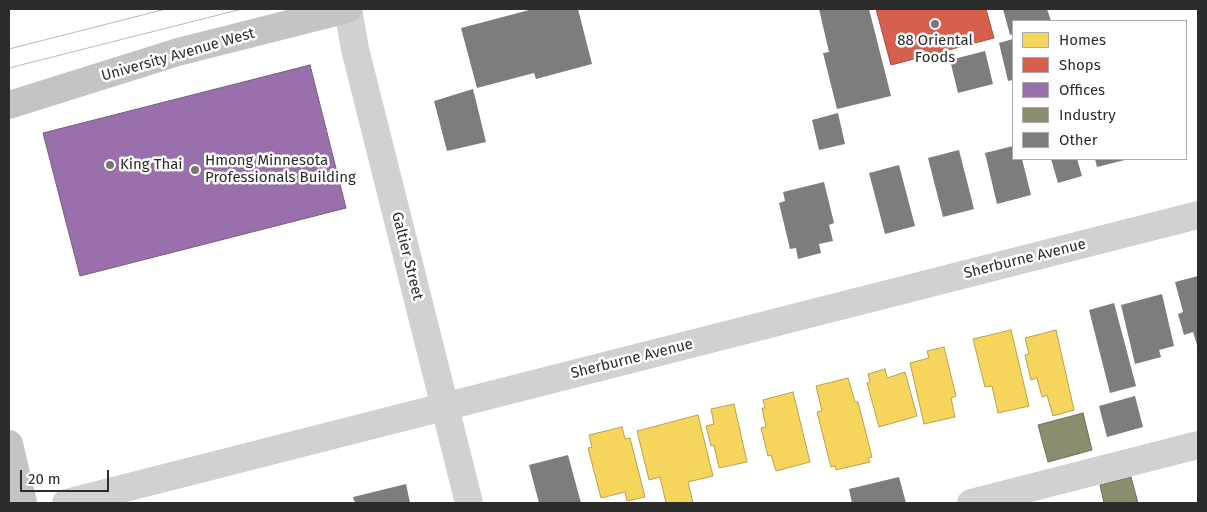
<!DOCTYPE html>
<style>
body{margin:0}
#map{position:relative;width:1207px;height:512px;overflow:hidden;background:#fff;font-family:"Fira Sans",sans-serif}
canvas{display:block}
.frame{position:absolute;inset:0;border:10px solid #2c2c2c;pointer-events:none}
.legend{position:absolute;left:1012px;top:20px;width:175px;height:140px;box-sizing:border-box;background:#fff;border:1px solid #ababab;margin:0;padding:6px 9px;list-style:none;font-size:15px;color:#2c2c2c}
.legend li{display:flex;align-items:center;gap:10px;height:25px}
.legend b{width:25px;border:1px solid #ababab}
.scale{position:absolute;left:20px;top:470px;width:89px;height:22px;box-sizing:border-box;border:2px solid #2c2c2c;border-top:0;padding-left:6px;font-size:15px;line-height:18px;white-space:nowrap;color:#2c2c2c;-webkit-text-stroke:4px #fff;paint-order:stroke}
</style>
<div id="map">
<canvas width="1207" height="512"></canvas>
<div class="frame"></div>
<ul class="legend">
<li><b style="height:14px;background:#f6d55c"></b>Homes</li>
<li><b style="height:14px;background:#d6604d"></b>Shops</li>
<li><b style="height:14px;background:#9970ab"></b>Offices</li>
<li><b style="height:14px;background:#8c8c6e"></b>Industry</li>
<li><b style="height:14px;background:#7d7d7d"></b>Other</li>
</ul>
<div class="scale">20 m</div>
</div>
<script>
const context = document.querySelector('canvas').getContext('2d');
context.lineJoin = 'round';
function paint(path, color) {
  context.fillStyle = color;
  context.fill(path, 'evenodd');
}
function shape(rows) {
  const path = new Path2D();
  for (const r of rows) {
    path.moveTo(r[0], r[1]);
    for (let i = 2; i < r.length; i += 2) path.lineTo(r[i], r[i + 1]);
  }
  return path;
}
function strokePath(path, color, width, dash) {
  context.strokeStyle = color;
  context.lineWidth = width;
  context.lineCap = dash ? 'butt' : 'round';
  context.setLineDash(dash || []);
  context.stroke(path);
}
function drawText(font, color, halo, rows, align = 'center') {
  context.font = font + ' "Fira Sans",sans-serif';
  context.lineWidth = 5;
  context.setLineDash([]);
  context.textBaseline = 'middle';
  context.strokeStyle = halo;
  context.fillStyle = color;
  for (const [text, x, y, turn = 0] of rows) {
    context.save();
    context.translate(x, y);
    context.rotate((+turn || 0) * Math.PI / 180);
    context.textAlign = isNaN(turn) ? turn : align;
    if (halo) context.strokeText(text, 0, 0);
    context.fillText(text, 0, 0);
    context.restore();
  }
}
const homes = shape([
 [1011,330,1029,406,998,413,992,386,985,387,973,339,1011,330],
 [1056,330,1074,410,1053,416,1047,395,1042,397,1037,378,1031,380,1025,355,1029,354,1025,338,1056,330],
 [944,347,956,396,951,398,955,417,924,424,910,363,929,358,927,351,944,347],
 [885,369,887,378,905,372,917,416,879,427,867,383,870,382,868,374,885,369],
 [848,378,855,402,858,402,872,457,868,458,870,462,836,470,835,466,831,467,817,412,822,411,816,386,848,378],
 [793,392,810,462,776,471,771,455,768,456,761,428,766,427,762,408,765,408,763,400,793,392],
 [734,404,747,462,719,468,714,445,711,446,706,426,714,424,711,409,734,404],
 [698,415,713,476,688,482,693,503,666,503,660,477,649,480,637,431,698,415],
 [622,427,625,439,630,438,645,497,627,501,625,492,601,498,588,448,592,447,589,435,622,427]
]);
paint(homes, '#f6d55c');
strokePath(homes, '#b9a24e', 1);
const shops = shape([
 [876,9,986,9,994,38,891,65,876,9]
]);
paint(shops, '#d6604d');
strokePath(shops, '#a35043', 1);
const offices = shape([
 [310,65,346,208,80,276,43,133,310,65]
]);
paint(offices, '#9970ab');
strokePath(offices, '#785c85', 1);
const industry = shape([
 [1083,413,1092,450,1048,462,1038,425,1083,413],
 [1131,477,1138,503,1104,503,1100,485,1131,477]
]);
paint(industry, '#8c8c6e');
strokePath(industry, '#6f6f5a', 1);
paint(shape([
 [533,9,578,9,592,64,536,79,534,73,477,88,461,28],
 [819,9,869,9,891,96,837,109,823,53,829,52],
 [1003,9,1047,9,1051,21,1013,21,1013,34,1010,35],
 [1013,39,1013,80,1008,81,999,43],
 [985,51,993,84,958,93,950,60],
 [473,89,486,142,447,151,434,101],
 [838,113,845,144,819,150,812,120],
 [1013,146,1013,159,1022,159,1031,195,997,204,985,153],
 [959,150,974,209,943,217,928,158],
 [1051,159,1077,159,1082,176,1058,183],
 [1095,159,1129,159,1097,167],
 [899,165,915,226,885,234,869,173],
 [824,182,834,223,829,225,833,241,819,244,821,253,798,259,796,248,790,249,779,203,785,201,783,192],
 [1198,276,1198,348,1193,332,1184,335,1178,314,1183,312,1175,282],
 [1162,294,1174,346,1159,350,1161,357,1135,364,1121,305],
 [1114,303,1136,386,1110,393,1089,310],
 [1135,396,1143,427,1107,437,1099,406],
 [568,455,581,503,539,503,529,465],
 [899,477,906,503,852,503,849,489],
 [406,484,410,503,355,503,353,497]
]), '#7d7d7d');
strokePath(shape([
 [348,9,355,49,469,503],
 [66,503,1198,215],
 [971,503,1198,445]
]), '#d1d1d1', 28);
strokePath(shape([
 [9,105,178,52,348,9],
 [9,444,23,503]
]), '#c4c4c4', 28);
strokePath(shape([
 [9,49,166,9],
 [9,68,242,9]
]), '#b8b8b8', 1);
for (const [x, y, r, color] of [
 [935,24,5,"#767676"],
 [110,165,5,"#767676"],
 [195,170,5,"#767676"]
]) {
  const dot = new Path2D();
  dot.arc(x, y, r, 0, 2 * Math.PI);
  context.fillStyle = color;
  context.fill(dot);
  strokePath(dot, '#fff', 2);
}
drawText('15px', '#2c2c2c', '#fff', [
 ["88 Oriental",935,41,"center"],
 ["Foods",935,58,"center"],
 ["Hmong Minnesota",205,161],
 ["Professionals Building",205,178],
 ["King Thai",120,165]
], 'left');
drawText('15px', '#2c2c2c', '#fff', [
 ["University Avenue West",178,55,-16],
 ["Galtier Street",407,256,76],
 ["Sherburne Avenue",1025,259,-14],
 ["Sherburne Avenue",632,359,-14]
]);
</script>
